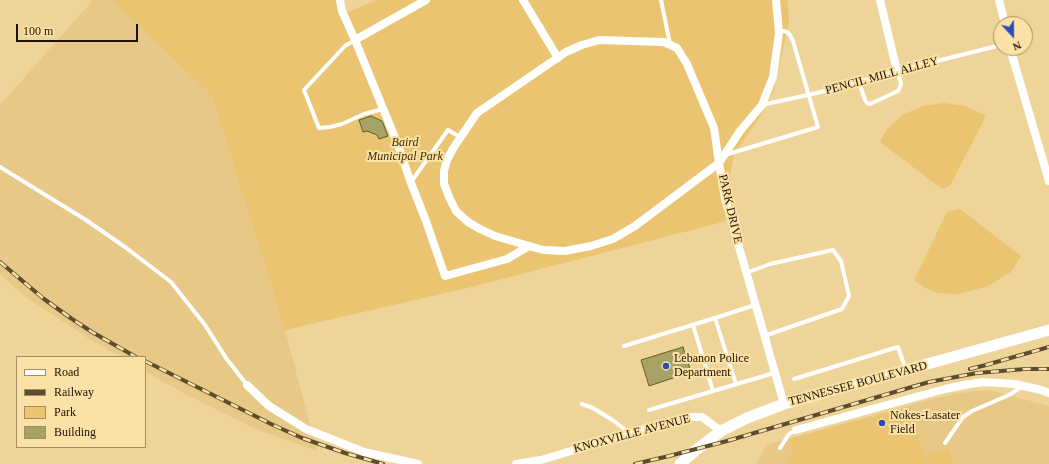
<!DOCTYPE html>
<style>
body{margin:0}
#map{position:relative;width:1049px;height:464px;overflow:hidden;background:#efd499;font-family:Georgia,serif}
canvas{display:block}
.legend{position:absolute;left:16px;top:356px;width:130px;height:92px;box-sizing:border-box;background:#fce1a6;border:1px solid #a28e64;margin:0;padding:5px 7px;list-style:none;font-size:12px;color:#1c1200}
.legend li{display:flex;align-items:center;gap:8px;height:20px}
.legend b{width:20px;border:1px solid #a28e64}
.north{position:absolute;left:993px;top:16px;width:40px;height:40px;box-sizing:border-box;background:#fce1a6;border:1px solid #a28e64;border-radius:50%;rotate:158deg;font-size:11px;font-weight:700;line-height:16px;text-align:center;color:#1c1200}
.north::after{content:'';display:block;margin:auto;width:14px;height:18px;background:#274dbc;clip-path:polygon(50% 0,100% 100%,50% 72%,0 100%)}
.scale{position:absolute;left:16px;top:24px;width:122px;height:18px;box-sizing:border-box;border:2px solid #1c1200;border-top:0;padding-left:5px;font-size:12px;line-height:14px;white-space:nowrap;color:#1c1200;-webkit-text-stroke:3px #fce1a6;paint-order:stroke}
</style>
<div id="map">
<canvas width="1049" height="464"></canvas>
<ul class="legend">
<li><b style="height:5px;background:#fff"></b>Road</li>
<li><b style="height:5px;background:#5c4d2e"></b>Railway</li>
<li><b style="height:11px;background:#ebc471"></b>Park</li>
<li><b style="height:11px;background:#a7a367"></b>Building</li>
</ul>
<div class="north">N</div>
<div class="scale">100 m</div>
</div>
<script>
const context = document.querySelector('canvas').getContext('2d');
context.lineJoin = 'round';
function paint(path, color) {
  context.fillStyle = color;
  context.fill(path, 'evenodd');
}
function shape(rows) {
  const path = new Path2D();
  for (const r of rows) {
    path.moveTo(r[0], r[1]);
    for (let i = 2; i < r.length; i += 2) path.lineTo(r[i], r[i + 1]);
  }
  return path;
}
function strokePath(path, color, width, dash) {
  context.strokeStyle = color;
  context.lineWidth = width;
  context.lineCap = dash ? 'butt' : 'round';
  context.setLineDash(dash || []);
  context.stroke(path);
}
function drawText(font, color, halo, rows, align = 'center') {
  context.font = font + ' Georgia,serif';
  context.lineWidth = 4;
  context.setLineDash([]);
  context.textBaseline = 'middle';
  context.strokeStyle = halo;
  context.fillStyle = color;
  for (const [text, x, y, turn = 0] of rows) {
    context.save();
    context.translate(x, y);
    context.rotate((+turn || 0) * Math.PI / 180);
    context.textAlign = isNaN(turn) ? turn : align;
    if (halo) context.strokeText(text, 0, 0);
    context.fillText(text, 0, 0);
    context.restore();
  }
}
paint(shape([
 [93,0,113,0,212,97,285,330,317,451,258,430,187,395,145,371,145,357,121,357,91,340,24,296,0,274,0,105],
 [989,390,1049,406,1049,464,756,464,766,445,936,398,960,393]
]), '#e7c886');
paint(shape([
 [113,0,336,0,339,16,376,0,788,0,789,22,774,90,760,117,734,154,730,177,738,214,723,222,467,288,285,330,212,97],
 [944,103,965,106,986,116,950,186,942,189,880,142,887,129,904,114,923,106],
 [960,209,1021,256,1011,272,988,286,959,294,938,293,925,288,914,280,947,212],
 [910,407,924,456,949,449,954,464,788,464,787,459,794,457,789,439]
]), '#ebc471');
const building = shape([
 [371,116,382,121,388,136,379,139,377,135,367,131,363,132,359,120,371,116],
 [683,347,691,372,649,386,641,360,683,347]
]);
paint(building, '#a7a367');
strokePath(building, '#635f23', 1);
strokePath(shape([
 [661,0,670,44],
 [355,40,345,46,304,90,319,128,330,127,342,124,364,114,383,109],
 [859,82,865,100,867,103,870,104,898,91,900,87,901,83,897,71],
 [762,105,830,90,897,71,1001,45],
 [725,155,818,127,793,41,790,35,787,32,779,30],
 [0,167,86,220,125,247,171,282,205,325,226,358,247,385],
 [411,182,448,130,460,137],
 [746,273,770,264,833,250,841,261,849,296,842,309,764,336],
 [693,325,713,391],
 [624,346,715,318],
 [794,379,898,347,906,370],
 [736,384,715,318,755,305],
 [582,404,593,408,614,421,629,433],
 [649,410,774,373],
 [945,443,963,417,972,411,1009,395,1023,386],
 [780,448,789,434,796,430]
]), '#fff', 4);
strokePath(shape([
 [340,0,342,11,355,40,398,145,411,183,426,221,445,276,507,259,529,246],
 [523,0,558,58],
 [776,0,779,33,773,77,762,105,740,131,719,163,725,198,784,404],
 [880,0,897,71],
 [999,0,1005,24],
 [355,40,426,0],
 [599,40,664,42,677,48,687,64,714,128,719,163,635,226,613,239,591,246,565,251,543,250,495,236,480,229,468,222,456,211,450,199,444,184,444,171,447,160,454,147,477,113,566,52,582,45,599,40],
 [1010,48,1049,181],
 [247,385,269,406,306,429,364,452,418,464],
 [796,430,945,389,964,385,983,382,1015,384,1041,390,1049,393],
 [516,464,541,460,669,422,691,417,702,417,721,431]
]), '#fff', 8);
strokePath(shape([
 [680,464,696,450,721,431,747,418,784,404,1049,330]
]), '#fff', 11);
const rail = shape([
 [0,262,44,299,72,319,92,332,136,357],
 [145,361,271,424,302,438,345,453,383,464],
 [970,369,986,365,1049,347],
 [635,464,669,456,727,441,929,382,977,373,1025,369,1049,369]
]);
strokePath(rail, '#5c4d2e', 4);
strokePath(rail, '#fce1a6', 2.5, [8]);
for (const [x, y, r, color] of [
 [666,366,4,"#274dbc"],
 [882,423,4,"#274dbc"]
]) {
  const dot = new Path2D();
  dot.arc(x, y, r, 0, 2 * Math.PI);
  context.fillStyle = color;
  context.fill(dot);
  strokePath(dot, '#fce1a6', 1.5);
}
drawText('12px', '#1c1200', '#fce1a6', [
 ["PENCIL MILL ALLEY",882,76,-15],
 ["PARK DRIVE",730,209,77],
 ["TENNESSEE BOULEVARD",858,384,-15],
 ["KNOXVILLE AVENUE",632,434,-15]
]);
drawText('italic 12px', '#3a2a01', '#fce1a6', [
 ["Baird",405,143],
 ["Municipal Park",405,157]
]);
drawText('12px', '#1c1200', '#fce1a6', [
 ["Lebanon Police",674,359],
 ["Department",674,373],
 ["Nokes-Lasater",890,416],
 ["Field",890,430]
], 'left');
</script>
